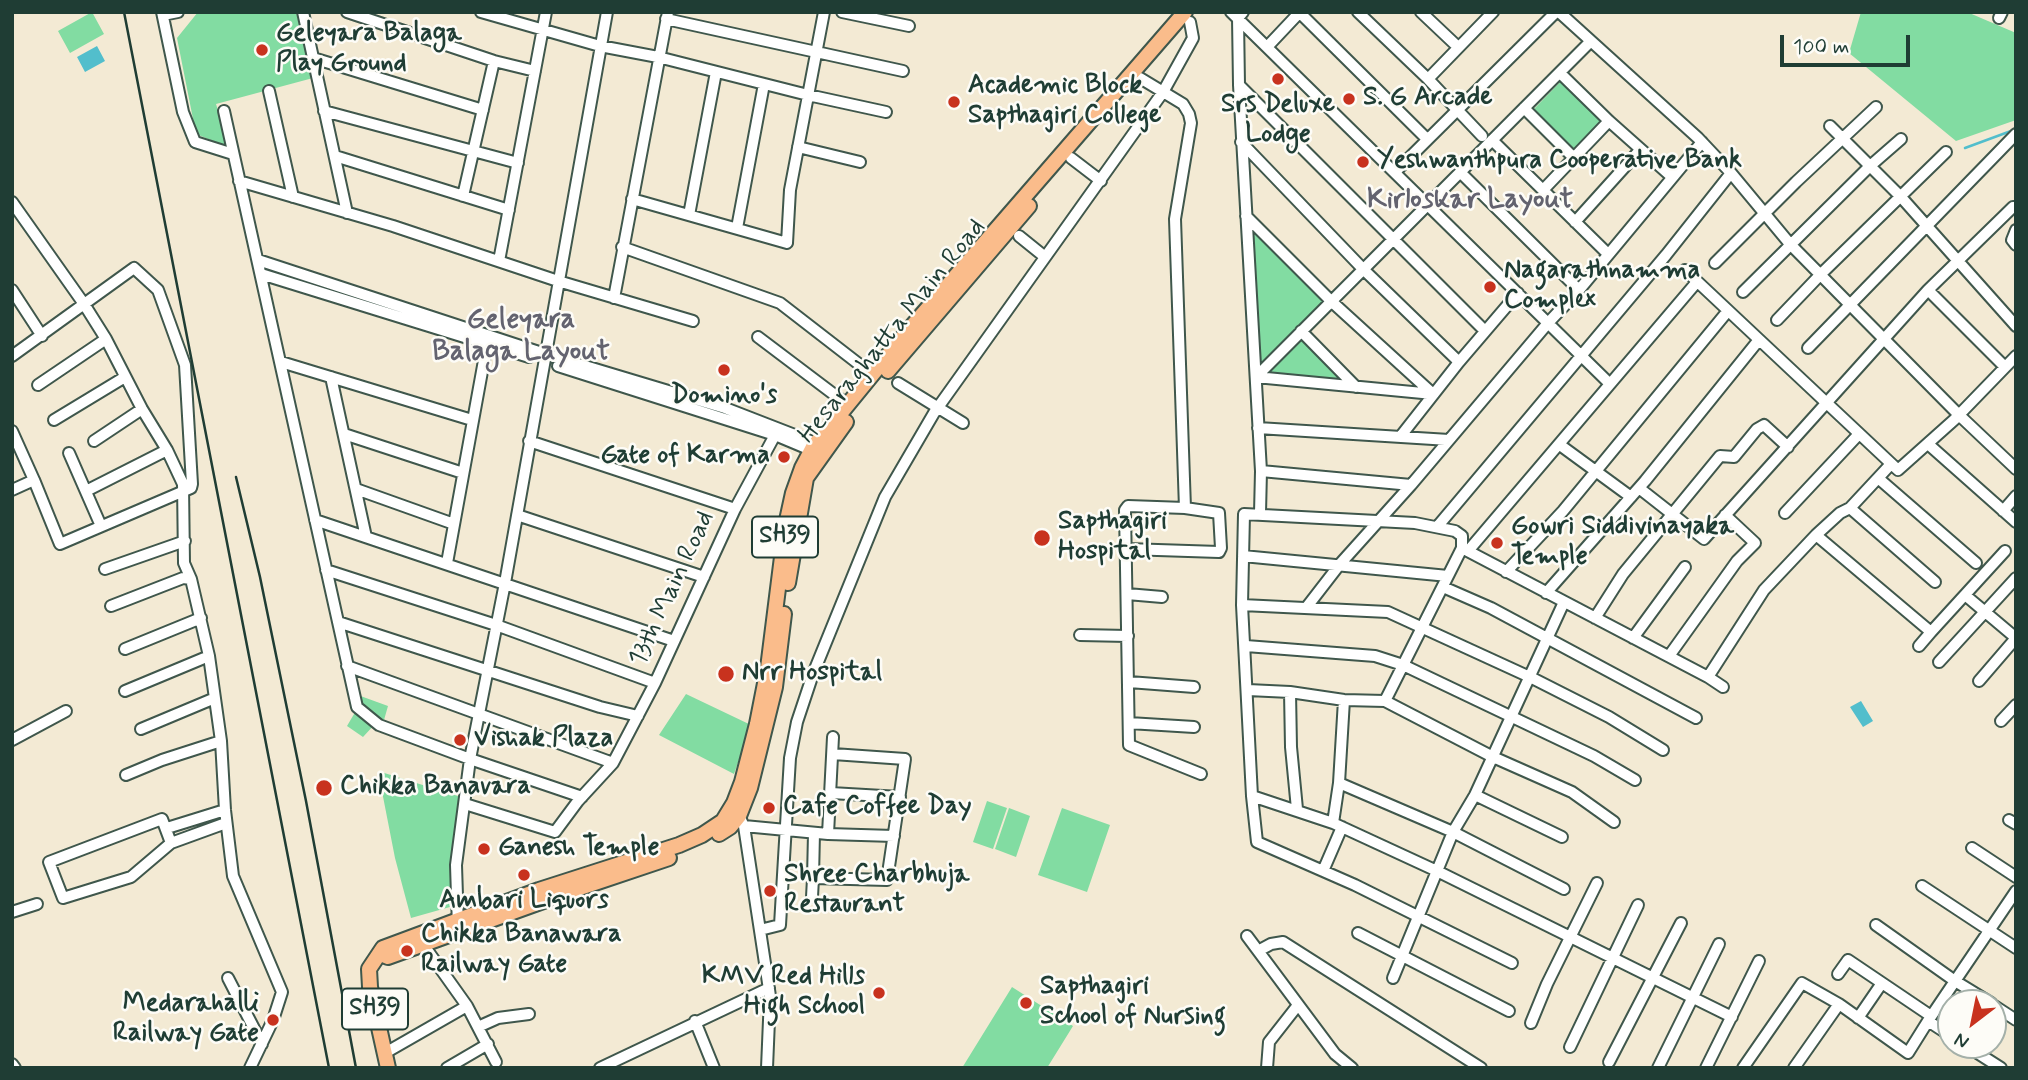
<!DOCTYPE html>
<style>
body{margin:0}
#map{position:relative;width:2028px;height:1080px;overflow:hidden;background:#f3ead4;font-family:Mynerve,sans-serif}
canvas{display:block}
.frame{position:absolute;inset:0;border:14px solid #1f3d34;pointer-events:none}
.north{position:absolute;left:1937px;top:989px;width:70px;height:70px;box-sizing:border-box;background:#fdfcf7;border:2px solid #a4b0a9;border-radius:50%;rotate:212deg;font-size:19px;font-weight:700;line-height:28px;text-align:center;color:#1f3d34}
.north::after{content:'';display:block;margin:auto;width:24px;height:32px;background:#c8321e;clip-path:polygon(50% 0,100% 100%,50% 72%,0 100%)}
.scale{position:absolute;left:1780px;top:35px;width:130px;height:32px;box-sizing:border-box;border:4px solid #1f3d34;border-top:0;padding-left:9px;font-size:21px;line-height:24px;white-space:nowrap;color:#1f3d34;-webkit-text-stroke:5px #fdfcf7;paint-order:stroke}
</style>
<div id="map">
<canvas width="2028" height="1080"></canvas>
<div class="frame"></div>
<div class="north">N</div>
<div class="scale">100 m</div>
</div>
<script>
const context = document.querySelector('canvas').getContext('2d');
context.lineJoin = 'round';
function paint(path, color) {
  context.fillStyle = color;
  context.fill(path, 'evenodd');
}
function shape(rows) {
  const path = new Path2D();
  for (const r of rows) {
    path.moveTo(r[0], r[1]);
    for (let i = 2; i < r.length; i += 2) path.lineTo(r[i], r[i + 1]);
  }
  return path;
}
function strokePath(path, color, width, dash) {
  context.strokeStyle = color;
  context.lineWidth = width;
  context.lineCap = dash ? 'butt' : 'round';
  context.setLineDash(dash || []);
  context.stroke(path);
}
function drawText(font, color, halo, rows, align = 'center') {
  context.font = font + ' Mynerve,sans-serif';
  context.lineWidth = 5;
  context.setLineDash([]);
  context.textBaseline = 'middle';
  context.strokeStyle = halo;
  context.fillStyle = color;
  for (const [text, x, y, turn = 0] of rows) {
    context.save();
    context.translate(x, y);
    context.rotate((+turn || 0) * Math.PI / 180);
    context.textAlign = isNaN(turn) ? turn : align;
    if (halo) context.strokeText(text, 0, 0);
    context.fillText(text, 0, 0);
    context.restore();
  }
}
paint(shape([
 [92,12,104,34,70,53,58,31],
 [198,12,296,12,313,78,216,104,230,148,196,134,177,38],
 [1861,12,1967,12,2016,33,2016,120,1956,141,1849,53],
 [1562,80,1605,122,1573,154,1531,112],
 [1252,226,1326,302,1259,367],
 [1301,338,1348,382,1266,374],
 [355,694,388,706,384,720,379,724,359,706],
 [686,694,751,725,734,774,659,735],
 [357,709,375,724,363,737,347,726],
 [378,771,461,797,457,905,411,918,395,858],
 [987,801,1007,808,993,849,973,842],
 [1009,808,1030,816,1016,857,995,849],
 [1062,808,1110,825,1087,892,1038,875],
 [1012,987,1073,1026,1047,1068,962,1068]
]), '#82dca2');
paint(shape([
 [97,46,105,61,85,72,77,57],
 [1861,701,1873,721,1863,727,1850,707]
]), '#52becc');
strokePath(shape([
 [1965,148,2011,131]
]), '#52becc', 2.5);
const minor = shape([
 [162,12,183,112,195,142,233,154],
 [303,12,347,213],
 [347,12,494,61,535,71],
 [481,12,600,46,658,57,808,95,886,112],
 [842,12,909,26],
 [1231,12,1610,384],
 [1243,12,1238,18,1239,85,1261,471,1260,513],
 [1358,12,1428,79,1482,136],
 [1421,12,1458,47],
 [1559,12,1698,138,1731,173,1790,244,1959,415,2016,469],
 [1300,13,1427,139],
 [163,15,178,12],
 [1999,18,2002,12],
 [666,19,903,71],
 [1267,47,1300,12],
 [313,58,483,110],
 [1560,73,1609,121,1672,177],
 [1140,78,1183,104,1189,114,1191,123,1175,219,1185,508],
 [1428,79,1493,12],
 [1239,85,1484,330],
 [269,91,293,197],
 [1524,108,1573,157],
 [224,111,357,707,379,725,470,759,582,797],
 [324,111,518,163],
 [1830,126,1901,197,2016,326],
 [1492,140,1608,254],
 [1241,142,1363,269,1459,362],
 [798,147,860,162],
 [335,156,509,210],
 [1071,158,1101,181],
 [1395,172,1556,12],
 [1460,172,1579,290],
 [239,181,393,226,558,281,693,321],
 [1543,190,1609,121],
 [463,196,494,61],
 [632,199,787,243,790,190,824,12],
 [12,202,84,304,106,339,142,409,167,450,183,484,184,563,191,579,209,656,221,741,225,810,233,876,282,992,273,1020,250,1068],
 [689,215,716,72],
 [1246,216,1331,301,1433,394],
 [1575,222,1640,150],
 [737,228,764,84],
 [2016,230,2012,240,2016,245],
 [1019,236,1045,257],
 [622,247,780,303,873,375],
 [258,260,545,354,725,408,823,446],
 [499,261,546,12],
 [1715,263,1796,182,1876,107],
 [1685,270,1898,470,1954,420,2016,356],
 [261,274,529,357],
 [12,290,42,336],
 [1928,290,2005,367],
 [1743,292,1870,166,1901,139],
 [614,298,668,12],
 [1777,320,1821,274,1946,152],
 [1301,331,1356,387],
 [758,337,848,405],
 [1808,348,2016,134],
 [12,356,134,268,158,290,185,365,192,484,191,488,60,544,34,480,12,490],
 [281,362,472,420],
 [558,366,775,435,818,453],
 [331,377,366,537],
 [1256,377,1591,41],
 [1256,377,1433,394],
 [898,383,963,423],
 [38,385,106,339],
 [54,420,125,377],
 [1258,428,1449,440],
 [12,431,34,480],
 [344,434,463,473],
 [1400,437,1459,362,1518,293],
 [94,441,142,409],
 [529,441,735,509],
 [1928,444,2016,522],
 [1560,445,1631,497],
 [69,453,101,526],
 [1261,471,1411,485,1548,323,1579,290,1702,142],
 [1878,478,1976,563],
 [1639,488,1704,539,1928,290,2013,207,2016,207],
 [356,489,454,524],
 [86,491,167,450],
 [1850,508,1935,582],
 [2003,511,2016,496],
 [1785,513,1859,434],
 [517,515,704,577],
 [315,520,674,641],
 [1437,527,1666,255,1731,173],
 [1816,535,1931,632,2005,551],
 [1127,549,1219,552,1221,548,1219,513,1185,508,1128,506,1125,510,1129,745,1201,774],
 [1468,551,1696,283],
 [1243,556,1448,576],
 [447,563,487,344],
 [105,569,185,541],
 [326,570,496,625,655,683],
 [1506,572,1563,511,1727,312],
 [1443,587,1491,608,1696,718],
 [1546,593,1645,481,1758,341],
 [1127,594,1162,597],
 [1965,595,2016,638],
 [1242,605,1388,612,1532,678,1609,717,1663,750],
 [111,606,183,578,191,579],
 [1306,608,1340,564,1411,485],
 [1595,618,1623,574,1720,456,1734,457,1757,429,1764,425,1788,447],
 [338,622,600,707,638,716],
 [1080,635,1128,636],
 [1633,638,1685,567],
 [1246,646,1375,656,1403,665,1594,756,1635,780],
 [1919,646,1931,632],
 [125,649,201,618],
 [1669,656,1737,561,1755,543,1725,515],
 [1939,662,2016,578],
 [347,666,613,763],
 [1708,677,1764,590,1816,535,1840,513,1850,508,1891,464],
 [1979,681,2016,638],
 [1129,682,1194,687],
 [1248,690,1290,692,1344,700,1385,701,1493,757,1572,792,1614,822],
 [125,691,209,656],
 [1290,692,1291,747,1297,809],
 [1385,701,1462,548],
 [2001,721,2016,705],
 [1129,723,1194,727],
 [141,729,215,698],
 [12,740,66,711],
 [126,775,162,760,221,741],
 [1339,783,1453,832,1564,889],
 [831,793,900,797],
 [1475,795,1562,837],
 [1252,796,1333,823,1437,871,1732,1017],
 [465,804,555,832,578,801,613,763,655,683,735,509,775,435],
 [737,812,744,826,770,996,767,1068],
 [2009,820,2016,824],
 [1333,823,1339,783,1344,700],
 [744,826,828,834,894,836],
 [167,828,225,810],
 [814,833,813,878,887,880,905,759,833,754],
 [828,834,833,737],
 [171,843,162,819,49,862,63,898,131,877,171,843,226,823],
 [1972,848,2016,877],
 [1323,871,1342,827],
 [1922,886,2016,948],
 [812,897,813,878],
 [12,912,37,904],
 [1876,925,1955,981,2016,891],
 [458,927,456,865,470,759,505,583,607,12],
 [760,930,780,925,790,758,797,722,813,674,885,497,934,413,1163,92,1193,38,1190,22],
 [1358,933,1509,1011],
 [1247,936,1335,1054,1352,1068],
 [420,940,467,1006,496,1062],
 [1258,951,1271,944,1283,942,1481,1068],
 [1512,963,1355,885,1257,842,1252,796,1242,605,1244,514,1415,523,1455,531,1462,536,1462,548,1708,677,1723,687],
 [1838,974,1848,960,1931,1016],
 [228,978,262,1044],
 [1393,978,1453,832,1475,795,1564,602],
 [1993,1005,2016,1020],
 [1858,1018,1882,983],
 [695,1021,714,1068],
 [1531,1023,1547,984,1597,883],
 [478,1027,498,1018,529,1014],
 [1951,1036,1928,1021,1955,981,1991,1003],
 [1965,1045,2001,1068],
 [1570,1047,1638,905],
 [385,1053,467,1006],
 [1609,1062,1681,923],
 [12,1064,15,1068],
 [447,1068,488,1044],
 [600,1068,769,988],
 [1267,1068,1269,1042,1298,1005],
 [1658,1068,1719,944],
 [1706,1068,1759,961],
 [1743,1068,1802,983,1839,1004],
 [1794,1068,1839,1004,1908,1053,1928,1021]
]);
const major = shape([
 [888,371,1029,206],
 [788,583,806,478,846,422],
 [719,834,730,827,739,816,750,788,775,687,784,614],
 [381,954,388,957,574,890,669,858],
 [388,1068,370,987,369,969,383,948,539,890,679,845,702,835,723,821,734,803,742,782,757,724,768,668,786,525,793,493,802,468,813,447,907,332,1185,12]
]);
strokePath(minor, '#3f574c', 14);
strokePath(major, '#3f574c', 18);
strokePath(minor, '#fff', 10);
strokePath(major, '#fabc8b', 14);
strokePath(shape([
 [124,12,329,1068],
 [236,477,260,577,306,801,356,1068]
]), '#1f3d34', 2.5);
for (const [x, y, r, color] of [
 [262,50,7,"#c8321e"],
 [1278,79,7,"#c8321e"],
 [1349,99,7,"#c8321e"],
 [954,102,7,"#c8321e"],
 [1363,162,7,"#c8321e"],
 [1490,287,7,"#c8321e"],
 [724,370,7,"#c8321e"],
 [784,457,7,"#c8321e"],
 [1042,538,9,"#c8321e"],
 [1497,543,7,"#c8321e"],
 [726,674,9,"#c8321e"],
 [460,740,7,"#c8321e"],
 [324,788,9,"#c8321e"],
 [769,808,7,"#c8321e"],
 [484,849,7,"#c8321e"],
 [524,875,7,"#c8321e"],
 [770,891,7,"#c8321e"],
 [407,951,7,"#c8321e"],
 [879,993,7,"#c8321e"],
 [1026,1003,7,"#c8321e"],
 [273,1020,7,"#c8321e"]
]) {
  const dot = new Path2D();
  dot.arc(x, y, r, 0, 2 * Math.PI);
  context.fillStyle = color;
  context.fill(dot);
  strokePath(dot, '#fdfcf7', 2.5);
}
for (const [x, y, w] of [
 [785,537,66],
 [375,1009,66]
]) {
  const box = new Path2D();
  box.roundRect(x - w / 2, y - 20.5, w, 41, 5);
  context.fillStyle = '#fdfcf7';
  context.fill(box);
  strokePath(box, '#1f3d34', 2);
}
drawText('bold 24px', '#1f3d34', null, [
 ["SH39",785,537],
 ["SH39",375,1009]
]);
drawText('bold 26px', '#1f3d34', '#fdfcf7', [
 ["Geleyara Balaga",276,35],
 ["Play Ground",276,65],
 ["Academic Block",968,87],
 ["Sapthagiri College",968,117],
 ["S. G Arcade",1363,99],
 ["Srs Deluxe",1278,106,"center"],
 ["Lodge",1278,136,"center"],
 ["Yeshwanthpura Cooperative Bank",1377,162],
 ["Nagarathnamma",1504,272],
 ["Complex",1504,302],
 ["Domino's",724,397,"center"],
 ["Gate of Karma",770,457,"right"],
 ["Sapthagiri",1058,523],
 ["Hospital",1058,553],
 ["Gowri Siddivinayaka",1511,528],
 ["Temple",1511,558],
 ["Nrr Hospital",742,674],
 ["Vishak Plaza",474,740],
 ["Chikka Banavara",340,788],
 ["Cafe Coffee Day",783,808],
 ["Ganesh Temple",498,849],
 ["Shree Charbhuja",784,876],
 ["Restaurant",784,906],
 ["Ambari Liquors",524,902,"center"],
 ["Chikka Banawara",421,936],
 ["Railway Gate",421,966],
 ["KMV Red Hills",865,978,"right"],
 ["High School",865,1008,"right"],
 ["Sapthagiri",1040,988],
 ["School of Nursing",1040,1018],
 ["Medarahalli",259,1005,"right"],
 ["Railway Gate",259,1035,"right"]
], 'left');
drawText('26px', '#1f3d34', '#fdfcf7', [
 ["Hesaraghatta Main Road",893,332,-51],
 ["13th Main Road",673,589,-65]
]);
drawText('bold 28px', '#63636f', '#fdfcf7', [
 ["Kirloskar Layout",1470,201],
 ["Geleyara",521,321],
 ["Balaga Layout",521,353]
]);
</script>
